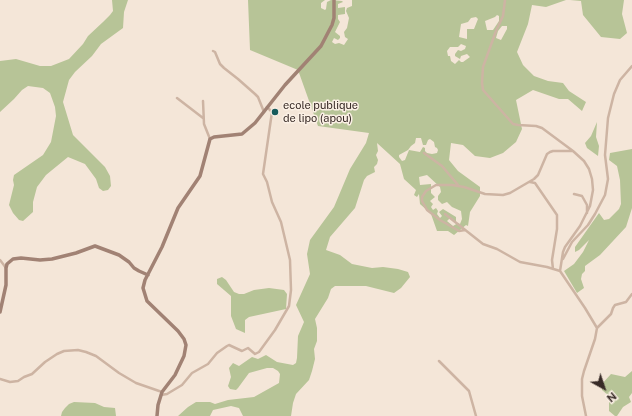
<!DOCTYPE html>
<style>
body{margin:0}
#map{position:relative;width:632px;height:416px;overflow:hidden;background:#f4e6d8;font-family:"Public Sans",sans-serif}
canvas{display:block}
.north{position:absolute;left:584px;top:368px;width:40px;height:40px;-webkit-text-stroke:3px #fbf0e5;paint-order:stroke;rotate:140deg;font-size:11px;font-weight:700;line-height:16px;text-align:center;color:#372a26}
.north::after{content:'';display:block;margin:auto;width:14px;height:18px;background:#372a26;clip-path:polygon(50% 0,100% 100%,50% 72%,0 100%)}
</style>
<div id="map">
<canvas width="632" height="416"></canvas>
<div class="north">N</div>
</div>
<script>
const context = document.querySelector('canvas').getContext('2d');
context.lineJoin = 'round';
function paint(path, color) {
  context.fillStyle = color;
  context.fill(path, 'evenodd');
}
function shape(rows) {
  const path = new Path2D();
  for (const r of rows) {
    path.moveTo(r[0], r[1]);
    for (let i = 2; i < r.length; i += 2) path.lineTo(r[i], r[i + 1]);
  }
  return path;
}
function strokePath(path, color, width, dash) {
  context.strokeStyle = color;
  context.lineWidth = width;
  context.lineCap = dash ? 'butt' : 'round';
  context.setLineDash(dash || []);
  context.stroke(path);
}
function drawText(font, color, halo, rows, align = 'center') {
  context.font = font + ' "Public Sans",sans-serif';
  context.lineWidth = 3;
  context.setLineDash([]);
  context.textBaseline = 'middle';
  context.strokeStyle = halo;
  context.fillStyle = color;
  for (const [text, x, y, turn = 0] of rows) {
    context.save();
    context.translate(x, y);
    context.rotate((+turn || 0) * Math.PI / 180);
    context.textAlign = isNaN(turn) ? turn : align;
    if (halo) context.strokeText(text, 0, 0);
    context.fillText(text, 0, 0);
    context.restore();
  }
}
paint(shape([
 [112,0,128,0,124,12,123,28,101,44,92,56,75,72,69,80,63,102,73,135,105,167,110,176,111,186,108,190,103,191,99,188,96,179,85,164,68,157,46,175,37,187,33,202,33,212,23,221,19,220,13,213,9,205,14,185,13,180,14,175,43,155,51,142,56,116,55,107,50,93,43,88,28,86,22,90,14,99,0,112,0,61,16,59,40,66,51,66,69,59,83,44,88,36,103,22,110,15,113,11],
 [248,0,325,0,321,3,321,8,325,10,326,9,327,2,331,0,342,1,343,2,338,4,338,8,345,7,345,14,338,15,338,19,340,22,335,32,340,36,340,38,338,40,334,38,332,42,335,44,339,43,344,45,348,39,345,37,344,32,347,28,349,18,346,11,347,8,352,6,352,0,566,0,546,7,532,5,528,24,517,52,523,65,534,76,548,81,563,83,569,91,586,102,582,111,568,99,559,99,533,90,516,100,522,129,516,142,503,153,490,158,475,156,463,145,451,143,449,160,458,171,480,187,480,196,470,212,468,226,466,225,454,235,448,231,437,231,431,214,420,204,419,194,417,197,414,195,416,190,404,179,400,164,377,143,378,151,376,155,378,160,377,164,374,167,375,172,367,176,364,180,355,208,330,237,326,250,340,255,352,264,372,268,383,267,398,269,408,272,410,277,401,288,394,293,366,286,335,286,331,289,328,298,315,319,317,328,317,341,314,349,315,359,312,371,309,380,296,394,293,403,291,416,243,416,239,408,231,406,213,410,210,416,178,416,188,407,196,402,210,402,215,404,228,400,254,397,279,383,280,374,278,371,273,368,267,368,249,373,238,388,236,390,230,389,228,386,231,377,229,368,233,363,239,366,252,357,258,359,266,355,277,362,293,365,296,363,297,358,298,336,304,322,296,305,310,274,307,254,310,240,334,207,350,169,366,143,369,133,318,126,298,70,250,50],
 [497,15,499,16,499,21,493,30,487,30,485,21,495,17],
 [476,17,478,19,474,29,467,29,467,39,459,37,461,24,468,22,471,18],
 [502,26,507,26,507,29,501,40,496,38,498,31],
 [461,44,466,46,465,49,461,51,458,50,455,54,455,56,460,59,461,56,467,54,470,57,463,62,461,62,459,60,455,64,451,61,450,56,448,56,447,51,450,47,458,47],
 [416,138,421,138,423,145,426,145,428,140,430,139,434,142,435,147,437,148,438,150,437,153,432,154,427,153,425,151,425,148,423,147,420,152,409,150,405,160,402,161,399,157,399,155,408,150,411,146,415,143],
 [427,175,440,187,441,192,438,196,438,200,442,204,447,202,452,207,461,211,462,219,460,224,458,223,453,226,447,221,450,218,456,222,456,217,443,209,439,212,442,216,440,218,437,214,438,211,436,208,433,210,431,207,433,204,430,201,435,197,431,193,431,184,420,185,419,177],
 [570,0,624,0,622,14,627,33,620,39,601,37,583,15,581,1],
 [597,122,596,137,599,146,598,156,587,148,585,143,591,136],
 [632,149,632,208,626,227,600,255,585,266,585,271,582,274,581,279,584,288,577,293,564,271,574,264,583,252,589,240,579,250,575,252,575,247,599,213,604,220,609,219,619,209,621,204,620,180,617,166,609,160,610,153],
 [222,277,226,280,234,292,239,294,244,294,254,290,269,288,284,290,287,294,286,309,249,317,245,320,245,333,236,329,231,316,231,296,217,284,217,279],
 [632,371,632,393,629,397,631,402,623,407,617,416,615,416,609,411,609,396,602,390,601,385,611,374,625,377],
 [74,402,95,403,104,407,115,408,116,416,61,416,62,412,65,408,69,404]
]), '#b7c497');
strokePath(shape([
 [505,0,503,16,496,31,483,67,482,83,483,90,513,124,518,125,536,126,542,128,573,151,584,161,589,169,592,179,593,190,590,206,580,226,565,247,563,252,560,271],
 [213,51,215,52,220,64,224,68,238,79,255,94,258,97,264,112],
 [177,98,203,118],
 [203,101,204,124,210,139],
 [424,153,442,166,458,185],
 [530,182,535,183,557,215,557,229,552,260,553,269],
 [574,194,582,196,587,205,587,213],
 [445,214,483,244,497,249,520,262,547,267,560,271,585,308,597,328,595,339,584,371,582,379,582,396,586,416],
 [465,230,459,231,440,220,427,210,422,201,422,197,426,191,436,185,452,185,464,187,485,194,503,195,510,193,534,179,538,175,547,154,550,152,553,151,573,151],
 [563,259,572,242,588,225,595,214,605,195,608,179,605,155,608,118,614,94,620,80,632,66],
 [0,260,6,268],
 [597,328,611,314,613,308,615,305,626,302,632,294],
 [439,361,469,391,476,416],
 [0,379,10,382,18,381,24,377,32,374,45,362,57,354,64,351,78,350,86,352,96,356,119,373,136,383,162,392],
 [161,395,167,394,182,385,192,373,208,364,217,353,227,346,229,345,242,351,248,348,255,354,259,352,275,330,289,306,291,290,290,260,281,222,272,202,267,182,263,174,272,112,267,107]
]), '#cdb4a3', 2.5);
strokePath(shape([
 [0,312,6,285,6,268,7,264,13,259,21,258,40,260,52,259,76,253,95,246,119,255,129,262,134,268,139,271,148,275],
 [157,416,158,405,162,392,175,375,184,356,186,345,184,339,178,331,147,301,143,288,145,280,162,247,178,208,200,176,210,139,214,137,242,134,255,123,285,85,321,46,332,25,334,18,334,0]
]), '#a18274', 3.5);
for (const [x, y, r, color] of [
 [275,112,4,"#175b5c"]
]) {
  const dot = new Path2D();
  dot.arc(x, y, r, 0, 2 * Math.PI);
  context.fillStyle = color;
  context.fill(dot);
  strokePath(dot, '#fbf0e5', 1.5);
}
drawText('11px', '#372a26', '#fbf0e5', [
 ["ecole publique",283,106],
 ["de lipo (apou)",283,119]
], 'left');
</script>
